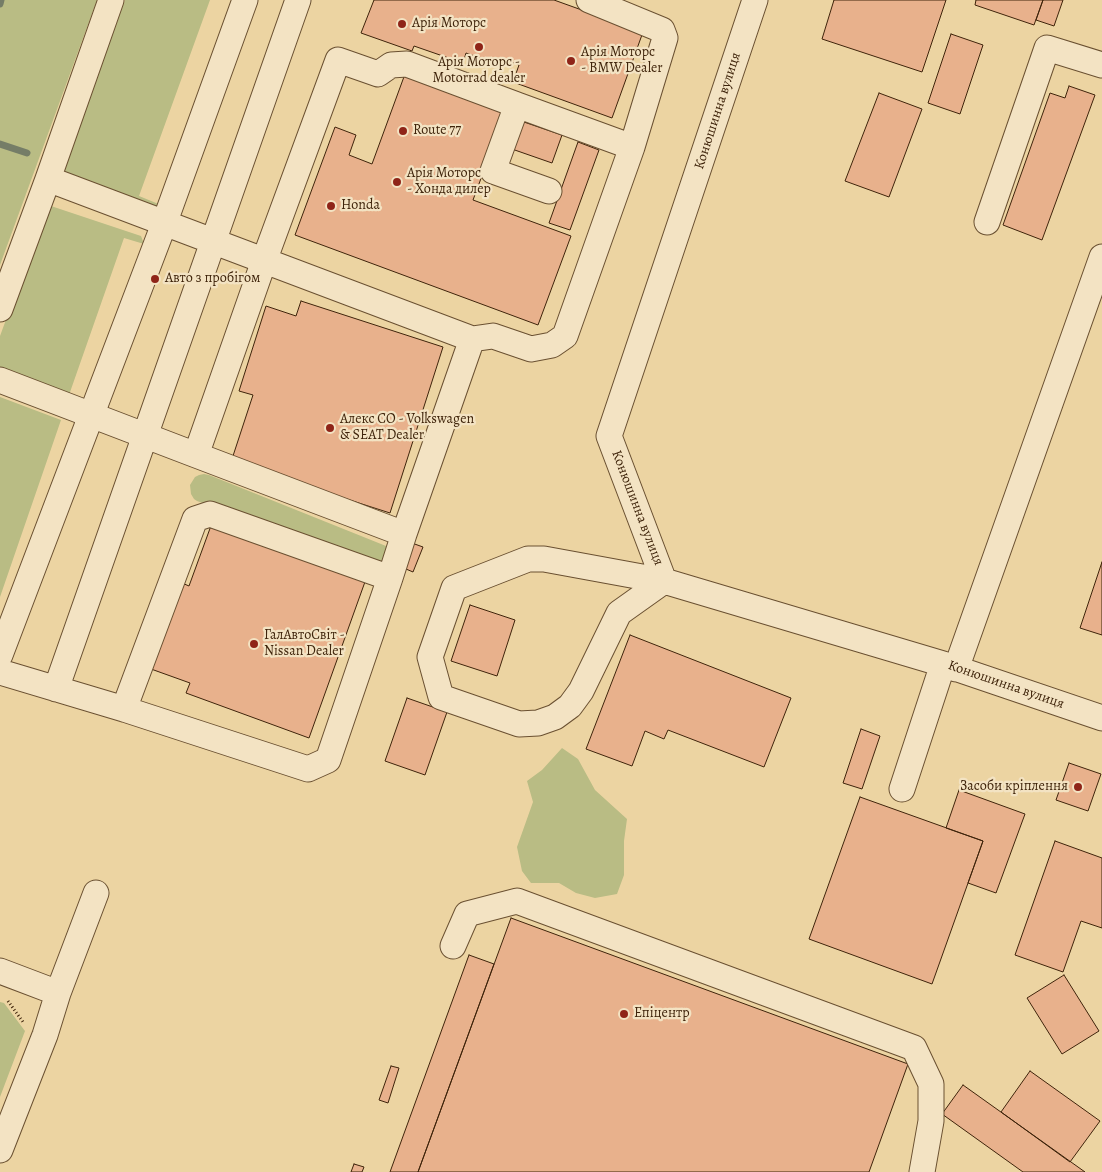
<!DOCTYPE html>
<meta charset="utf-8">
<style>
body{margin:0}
canvas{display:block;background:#ecd4a2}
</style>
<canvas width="1102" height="1172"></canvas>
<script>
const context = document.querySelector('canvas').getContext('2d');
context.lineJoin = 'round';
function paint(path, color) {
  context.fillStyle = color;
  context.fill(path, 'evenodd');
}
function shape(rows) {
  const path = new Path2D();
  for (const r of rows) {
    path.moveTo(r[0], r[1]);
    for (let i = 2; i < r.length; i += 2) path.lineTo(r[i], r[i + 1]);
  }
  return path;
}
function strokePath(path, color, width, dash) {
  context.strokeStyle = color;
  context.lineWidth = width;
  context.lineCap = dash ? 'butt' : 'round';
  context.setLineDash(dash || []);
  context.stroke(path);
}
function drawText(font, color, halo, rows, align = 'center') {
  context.font = font + ' Alegreya,serif';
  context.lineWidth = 4.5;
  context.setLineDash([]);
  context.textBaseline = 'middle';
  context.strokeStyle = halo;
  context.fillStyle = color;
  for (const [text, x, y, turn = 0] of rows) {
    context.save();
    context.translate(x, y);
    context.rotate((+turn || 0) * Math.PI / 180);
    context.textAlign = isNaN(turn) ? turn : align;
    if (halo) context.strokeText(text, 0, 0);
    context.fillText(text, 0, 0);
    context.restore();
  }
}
paint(shape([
 [0,0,97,0,0,265],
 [125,0,210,0,139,196,161,205,149,208,61,176],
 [48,205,141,236,144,244,124,238,69,395,0,372,0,336],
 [0,397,61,420,0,597],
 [204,474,209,475,391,548,384,569,197,501,194,499,191,494,190,485,195,477,199,475],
 [562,748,578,759,595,790,627,819,624,841,624,875,617,894,595,898,576,893,559,883,531,883,522,871,517,847,533,802,527,781,542,770],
 [0,1002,4,1003,25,1031,0,1097]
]), '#b9bc84');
strokePath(shape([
 [0,4,1,0],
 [0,144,27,153]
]), '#757d67', 7);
const building = shape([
 [374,0,554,0,643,32,612,118,513,82,519,65,502,58,500,65,466,53,463,63,414,46,412,51,361,33,374,0],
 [834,0,946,0,922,72,822,39,834,0],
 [976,0,1043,0,1034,25,975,5,976,0],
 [1043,0,1063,0,1054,26,1036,20,1043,0],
 [951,34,983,45,960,114,928,103,951,34],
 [405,74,506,111,473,200,571,236,538,325,295,235,335,127,356,135,349,155,372,164,405,74],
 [1069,86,1095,95,1042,240,1003,225,1050,93,1065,98,1069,86],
 [879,93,922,109,889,197,845,181,879,93],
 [518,120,562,135,552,163,509,148,518,120],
 [578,142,599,150,570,230,549,223,578,142],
 [301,301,443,347,390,513,231,462,253,395,239,391,266,306,296,316,301,301],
 [212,523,366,579,309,738,186,693,190,683,151,669,182,583,189,586,212,523],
 [409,542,423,547,413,572,399,566,409,542],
 [1102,562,1102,635,1080,628,1102,562],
 [470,605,515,620,497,676,451,661,470,605],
 [630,635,791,698,764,767,668,730,664,739,645,731,632,766,586,749,630,635],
 [407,698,447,712,425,775,385,761,407,698],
 [861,729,880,736,862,789,843,783,861,729],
 [1069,763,1101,774,1088,811,1056,800,1069,763],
 [959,790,1025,814,996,893,968,883,983,841,946,828,959,790],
 [860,797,983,841,932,984,809,939,860,797],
 [1055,841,1102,858,1102,928,1081,921,1063,972,1015,955,1055,841],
 [511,918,908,1064,869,1172,418,1172,511,918],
 [469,955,494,964,418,1172,390,1172,469,955],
 [1064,975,1099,1031,1062,1054,1027,998,1064,975],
 [391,1066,399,1068,388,1103,379,1100,391,1066],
 [1030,1071,1100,1121,1070,1162,1001,1112,1030,1071],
 [963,1085,1085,1172,1023,1172,942,1114,963,1085],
 [354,1164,364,1167,362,1172,351,1172,354,1164]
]);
paint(building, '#e8b18c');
strokePath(building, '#3f240b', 1);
const minor = shape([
 [517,105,632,147],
 [48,179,472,339,404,534,196,455],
 [987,222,1047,48,1102,65],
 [0,309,48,179,111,0],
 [472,339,493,336,531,349,552,345,565,336,632,147,665,38,662,30,589,0],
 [0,380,196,455,264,261,338,60,378,74,391,65,407,64,517,105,493,171,549,191],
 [390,578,404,534],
 [664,581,619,613,581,691,570,706,555,717,538,723,519,724,441,697,430,657,454,588,528,559,544,559,664,581,943,664,1102,718],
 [664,581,609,436,755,0],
 [0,655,164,224,245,0],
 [956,669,1102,257],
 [0,672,124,709,308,769,328,760,390,578,210,514,195,519,124,709],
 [56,689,298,0],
 [902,789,943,664],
 [453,946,467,914,517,901,914,1048,931,1084,931,1121,922,1172],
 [0,971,58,993],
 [0,1150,45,1035,58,993,96,893]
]);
strokePath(minor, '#6a5031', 27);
strokePath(shape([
 [8,1001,23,1022]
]), '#3f240b', 3, [1, 2.5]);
strokePath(minor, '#f3e3c3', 25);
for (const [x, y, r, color] of [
 [402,24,5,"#8f2418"],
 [479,47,5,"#8f2418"],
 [571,61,5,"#8f2418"],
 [403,131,5,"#8f2418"],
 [397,182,5,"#8f2418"],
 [331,206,5,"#8f2418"],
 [155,279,5,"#8f2418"],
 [330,428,5,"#8f2418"],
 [254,644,5,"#8f2418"],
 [1078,787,5,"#8f2418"],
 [624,1014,5,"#8f2418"]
]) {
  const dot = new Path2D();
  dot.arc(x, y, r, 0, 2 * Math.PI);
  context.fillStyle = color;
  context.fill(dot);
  strokePath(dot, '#f3e3c3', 2);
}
drawText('14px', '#3f240b', '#f3e3c3', [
 ["Арія Моторс",412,24],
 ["Арія Моторс",581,53],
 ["- BMW Dealer",581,69],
 ["Арія Моторс -",479,63,"center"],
 ["Motorrad dealer",479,79,"center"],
 ["Route 77",413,131],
 ["Арія Моторс",407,174],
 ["- Хонда дилер",407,190],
 ["Honda",341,206],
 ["Авто з пробігом",165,279],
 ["Алекс CO - Volkswagen",340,420],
 ["& SEAT Dealer",340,436],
 ["ГалАвтоСвіт -",264,636],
 ["Nissan Dealer",264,652],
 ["Засоби кріплення",1068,787,"right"],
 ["Епіцентр",634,1014]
], 'left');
drawText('14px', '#3f240b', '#f3e3c3', [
 ["Конюшинна вулиця",718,111,-72],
 ["Конюшинна вулиця",637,508,69],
 ["Конюшинна вулиця",1006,685,19]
]);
</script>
